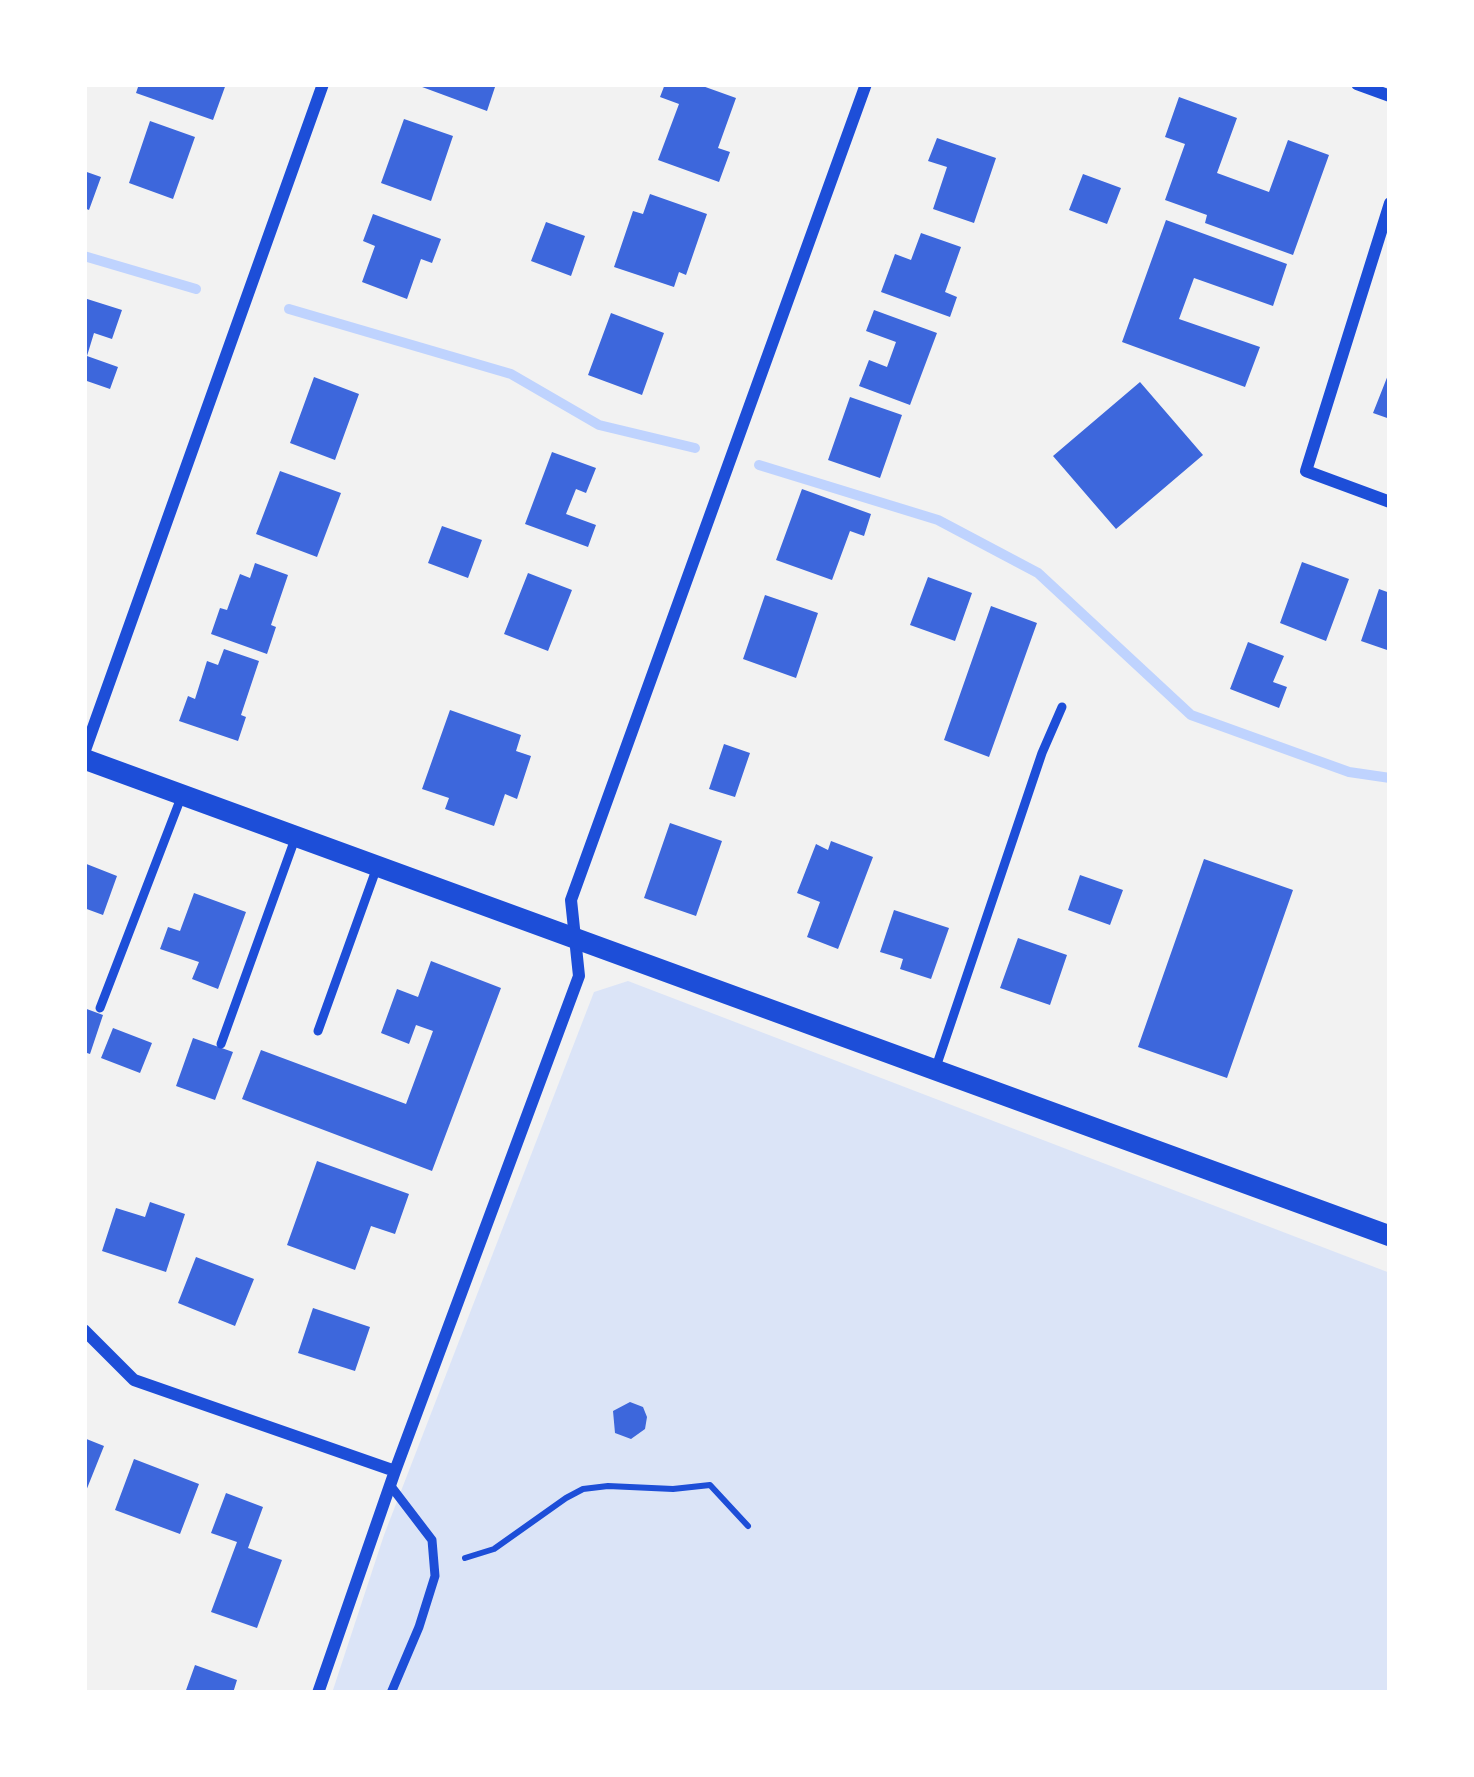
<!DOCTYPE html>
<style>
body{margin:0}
#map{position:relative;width:1474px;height:1777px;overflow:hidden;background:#f2f2f2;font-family:"Sofia Sans Condensed",sans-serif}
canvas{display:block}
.frame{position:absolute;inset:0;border:87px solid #fff;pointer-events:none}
</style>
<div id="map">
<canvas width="1474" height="1777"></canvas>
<div class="frame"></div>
</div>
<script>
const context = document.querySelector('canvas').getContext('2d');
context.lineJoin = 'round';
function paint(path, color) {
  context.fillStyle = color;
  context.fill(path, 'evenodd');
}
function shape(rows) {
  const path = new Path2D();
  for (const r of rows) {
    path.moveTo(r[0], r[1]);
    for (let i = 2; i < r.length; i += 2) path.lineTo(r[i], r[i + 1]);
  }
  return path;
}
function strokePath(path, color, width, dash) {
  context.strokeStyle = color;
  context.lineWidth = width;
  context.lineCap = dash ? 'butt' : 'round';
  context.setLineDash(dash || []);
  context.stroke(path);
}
paint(shape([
 [628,981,1390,1273,1390,1693,332,1693,384,1535,594,992]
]), '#dbe4f7');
strokePath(shape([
 [84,256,196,289],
 [289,309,511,374,599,425,695,448],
 [759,465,938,520,1038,573,1191,715,1349,772,1390,778]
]), '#bfd3fe', 10);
paint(shape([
 [139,84,226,84,213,120,136,93],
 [414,84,496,84,487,111],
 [665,84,697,84,736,98,718,148,730,152,719,182,658,160,679,104,660,97],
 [1179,97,1237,118,1217,173,1269,192,1288,140,1329,155,1293,255,1205,223,1207,215,1165,200,1185,144,1165,137],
 [404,119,453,136,431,201,381,183],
 [150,121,195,137,173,199,129,183],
 [937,138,996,158,974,223,933,209,947,167,928,161],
 [84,171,101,177,89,210,84,208],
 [1083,174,1121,188,1107,224,1069,210],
 [650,194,707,214,686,275,679,272,674,287,614,267,633,211,643,214],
 [373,214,441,239,432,263,421,259,407,299,362,282,375,246,363,241],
 [1166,220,1287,264,1273,306,1194,278,1179,319,1260,347,1245,387,1122,342],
 [546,222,585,236,571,276,531,261],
 [921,233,961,247,945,292,957,297,950,317,881,292,895,254,911,260],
 [84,298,122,310,112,339,94,333,87,356,118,367,110,389,84,380],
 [874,310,937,333,910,405,859,386,869,360,887,367,896,342,866,331],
 [611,313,664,333,642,395,588,375],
 [1390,370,1390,419,1373,413],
 [314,377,359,394,335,460,290,443],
 [1140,382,1203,455,1116,529,1053,456],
 [850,397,902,415,880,478,828,460],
 [552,452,596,468,586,493,576,489,566,514,596,525,588,547,525,524],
 [280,471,341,493,317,557,256,534],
 [802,489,871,514,864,536,850,531,832,580,776,560],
 [442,526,482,540,468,578,428,563],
 [1302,562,1349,579,1326,641,1280,623],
 [255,563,288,575,271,625,276,627,267,654,211,634,220,608,227,610,240,574,250,578],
 [528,573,572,590,548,651,504,634],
 [928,577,972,593,955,641,910,625],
 [1379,589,1390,593,1390,651,1361,641],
 [765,595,818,613,796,678,743,659],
 [991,606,1037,623,989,757,944,740],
 [1248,642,1284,656,1273,682,1287,687,1279,708,1230,689],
 [224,649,259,661,241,715,246,717,238,741,179,721,188,696,195,699,207,661,218,665],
 [450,710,521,735,516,751,531,756,517,799,505,794,494,826,445,809,449,798,422,789],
 [724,744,750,753,735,797,709,789],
 [670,823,722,841,696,916,644,898],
 [831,841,873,857,838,949,807,937,820,902,797,893,816,844,828,850],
 [1204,859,1293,890,1227,1078,1138,1047],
 [84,863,117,876,103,915,84,908],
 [1080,875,1123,890,1110,925,1068,910],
 [194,893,246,912,218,989,192,979,199,962,160,949,168,927,180,931],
 [894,910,949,928,931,979,900,969,903,959,880,952],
 [1018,938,1067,955,1050,1005,1000,988],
 [431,961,501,988,432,1171,242,1099,261,1050,406,1104,433,1031,416,1025,409,1044,381,1033,397,989,418,997],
 [84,1008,103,1015,90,1054,84,1052],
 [113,1028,152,1043,140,1073,101,1058],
 [193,1038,233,1052,215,1100,176,1086],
 [317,1161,409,1194,395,1234,371,1226,355,1270,287,1245],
 [150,1202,185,1214,166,1272,102,1251,116,1208,145,1217],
 [196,1257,254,1279,235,1326,178,1303],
 [313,1308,370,1327,355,1371,298,1353],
 [630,1402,643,1407,647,1417,645,1429,631,1439,615,1433,613,1411],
 [84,1438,104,1446,84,1496],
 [134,1459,199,1484,180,1534,115,1510],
 [226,1493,263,1507,248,1548,282,1560,257,1628,211,1612,237,1542,211,1533],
 [195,1665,237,1680,233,1693,185,1693]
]), '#3d67dc');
strokePath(shape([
 [465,1558,494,1549,566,1498,583,1489,608,1486,673,1489,710,1485,748,1526]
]), '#1d4ed8', 6);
strokePath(shape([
 [100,1008,182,795],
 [318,1031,377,867],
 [221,1044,296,836],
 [935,1070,1042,753,1062,707],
 [390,1485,432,1540,435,1576,419,1627,391,1693]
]), '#1d4ed8', 9);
strokePath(shape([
 [1357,84,1390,96],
 [1390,203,1306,471,1390,502],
 [84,753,323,84],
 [84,1330,134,1380,395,1471],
 [318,1693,395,1471,579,976,571,900,866,84]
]), '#1d4ed8', 12);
strokePath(shape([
 [84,759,1390,1236]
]), '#1d4ed8', 21);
</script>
